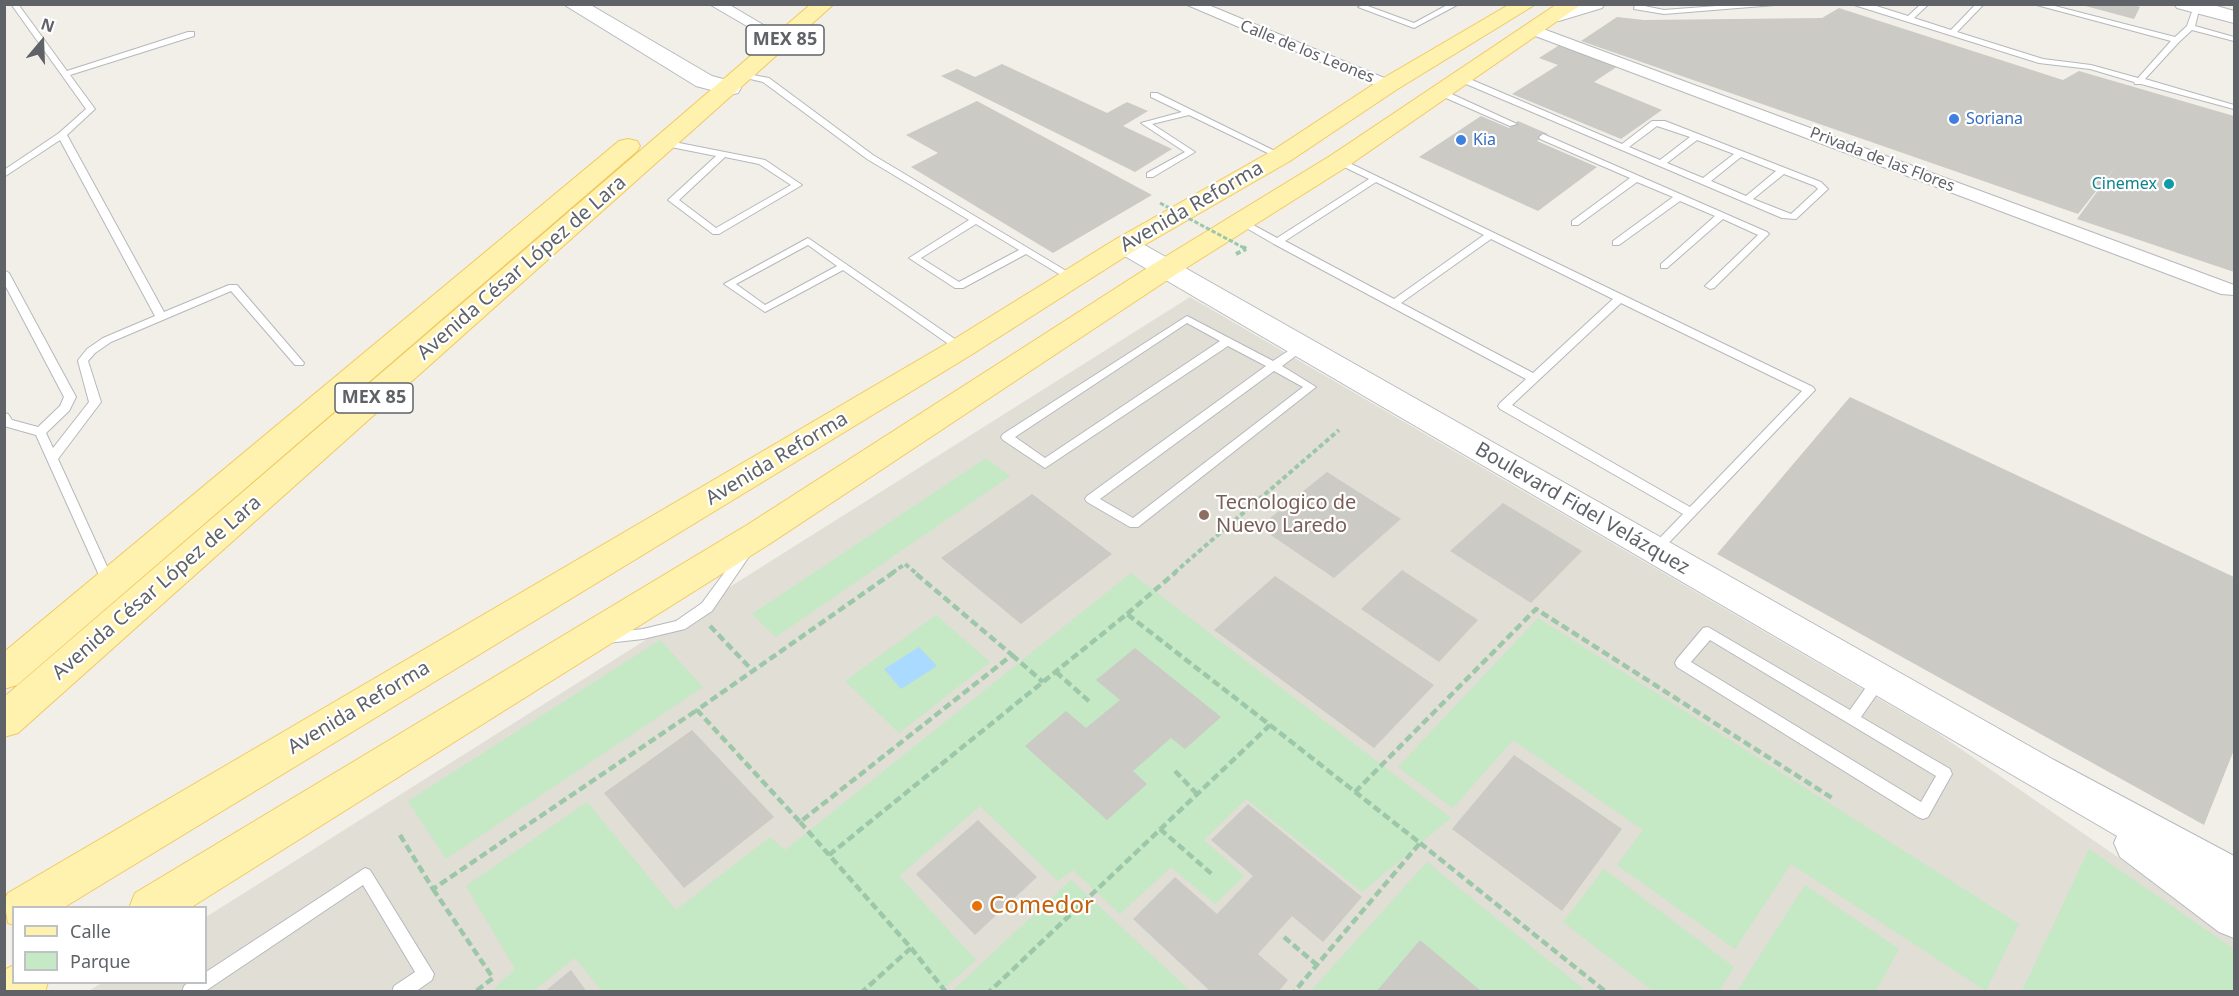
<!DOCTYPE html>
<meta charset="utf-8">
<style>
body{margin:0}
#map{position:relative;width:2239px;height:996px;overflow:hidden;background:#f1efe8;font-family:"Noto Sans",sans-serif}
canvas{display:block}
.frame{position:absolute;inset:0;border:6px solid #5f6368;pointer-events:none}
.legend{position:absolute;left:12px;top:906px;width:195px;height:78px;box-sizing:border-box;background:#fff;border:2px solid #bfc1c3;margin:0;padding:8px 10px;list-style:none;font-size:18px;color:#5f6368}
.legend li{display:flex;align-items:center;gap:12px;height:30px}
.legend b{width:30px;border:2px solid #bfc1c3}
.north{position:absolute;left:12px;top:12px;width:60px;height:60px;-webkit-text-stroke:4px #fff;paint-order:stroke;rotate:19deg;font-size:16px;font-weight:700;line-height:24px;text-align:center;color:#5f6368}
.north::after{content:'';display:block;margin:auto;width:21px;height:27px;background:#5f6368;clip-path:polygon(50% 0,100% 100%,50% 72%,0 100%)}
</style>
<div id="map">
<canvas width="2239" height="996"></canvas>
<div class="frame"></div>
<ul class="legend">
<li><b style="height:8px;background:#fff2af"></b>Calle</li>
<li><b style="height:16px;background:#c5e8c5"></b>Parque</li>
</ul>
<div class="north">N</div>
</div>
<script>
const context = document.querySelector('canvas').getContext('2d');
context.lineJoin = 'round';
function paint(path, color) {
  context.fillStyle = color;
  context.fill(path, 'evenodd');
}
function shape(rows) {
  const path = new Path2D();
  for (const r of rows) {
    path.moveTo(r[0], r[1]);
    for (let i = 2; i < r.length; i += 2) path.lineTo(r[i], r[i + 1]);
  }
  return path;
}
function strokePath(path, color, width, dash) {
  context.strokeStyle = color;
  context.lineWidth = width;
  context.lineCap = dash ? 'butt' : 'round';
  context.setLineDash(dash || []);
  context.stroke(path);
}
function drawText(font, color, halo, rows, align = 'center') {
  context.font = font + ' "Noto Sans",sans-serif';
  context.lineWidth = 4.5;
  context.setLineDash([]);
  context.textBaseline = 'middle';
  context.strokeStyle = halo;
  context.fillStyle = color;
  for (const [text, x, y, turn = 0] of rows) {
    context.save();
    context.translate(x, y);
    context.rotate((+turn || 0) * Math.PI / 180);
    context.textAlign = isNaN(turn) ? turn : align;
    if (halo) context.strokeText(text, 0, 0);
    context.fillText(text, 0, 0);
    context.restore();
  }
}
paint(shape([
 [1190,297,1936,732,2234,937,2234,992,87,992,102,983,206,982,206,917]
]), '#e1ded6');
paint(shape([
 [986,458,1010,476,776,637,752,614],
 [1131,573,1451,818,1362,892,1246,799,1204,840,1244,876,1215,904,1171,867,1120,914,1073,870,1058,881,980,806,899,876,976,960,941,991,602,991,575,958,533,991,492,991,515,969,466,886,587,802,676,910,770,837,785,850],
 [936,615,990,662,899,733,845,681],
 [1538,618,2019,924,1986,991,1791,864,1735,949,1617,865,1643,830,1513,740,1453,808,1398,767],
 [660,640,703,687,446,859,408,801],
 [2089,849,2234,949,2234,991,2022,991],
 [1427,862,1586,991,1310,992],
 [1604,869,1734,967,1719,991,1653,991,1563,922],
 [1071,880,1190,991,952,991],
 [1805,885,1899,949,1876,991,1737,991]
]), '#c5e8c5');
paint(shape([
 [919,647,937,666,901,689,884,669]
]), '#aadaff');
paint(shape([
 [2078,4,2131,4,2140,7,2134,19],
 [1839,8,2063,80,2079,71,2234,116,2234,272,2077,219,2115,167,2078,214,1581,41,1617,17,1644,20,1822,18],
 [1561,44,1618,66,1594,82,1662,110,1621,139,1512,94,1558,65,1539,58],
 [1002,64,1107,113,1127,102,1148,111,1123,126,1172,149,1135,172,941,76,957,69,975,77],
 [977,101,1152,195,1053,253,911,167,938,153,906,135],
 [1481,116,1509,128,1518,121,1548,134,1537,141,1597,167,1538,211,1419,157],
 [1850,397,2234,577,2234,750,2204,825,1717,554],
 [1327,472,1401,519,1334,578,1259,527],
 [1032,494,1112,554,1021,624,941,558],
 [1503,503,1582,551,1531,603,1450,551],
 [1402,570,1478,620,1439,662,1361,609],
 [1275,576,1434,685,1374,748,1214,630],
 [1135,648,1221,717,1185,749,1171,738,1133,771,1147,784,1107,820,1025,746,1066,711,1086,728,1120,700,1096,680],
 [692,730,774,817,684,888,604,793],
 [1514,755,1622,829,1562,911,1452,829],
 [1248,804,1362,897,1323,942,1292,916,1258,954,1288,980,1278,992,1211,992,1133,919,1175,877,1217,914,1253,876,1211,840],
 [978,820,1037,877,975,935,916,874],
 [1420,940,1482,992,1376,992],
 [571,970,587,992,544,992]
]), '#cccac5');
const lane = shape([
 [11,4,18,4,67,71,188,32,194,32,194,36,70,75,95,109,67,135,164,312,229,285,237,285,304,363,303,365,295,365,231,291,111,342,95,353,88,361,101,402,58,459,115,584,114,588,109,589,104,588,103,584,36,435,4,426,4,413,8,414,12,420,38,427,60,406,64,397,4,283,4,270,9,273,76,397,69,411,46,433,53,448,89,402,78,361,79,359,87,349,103,338,155,316,60,140,4,177,4,170,59,133,86,109,11,4],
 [1449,4,1459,4,1414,28,1358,7,1365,5,1414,23,1449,4],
 [1635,4,1664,10,1743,4,1787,4,1664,14,1634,9,1635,4],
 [1851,4,1870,4,1908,16,1921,4,1929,4,1914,18,1951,30,1976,4,1984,4,1957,32,2043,59,2091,65,2138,78,2171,41,2033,4,2047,4,2175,37,2187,26,2194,6,2200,6,2195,26,2234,37,2234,41,2192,30,2179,42,2145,79,2234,105,2234,109,2141,84,2135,84,2134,82,2090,69,2039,63,1851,4],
 [742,73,769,78,873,155,1078,278,1077,280,1069,280,1026,254,963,288,955,288,909,258,969,220,867,159,763,82,742,77,742,73],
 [976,224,1019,250,959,282,921,258,976,224],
 [1459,77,1465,77,1622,144,1652,121,1665,121,1821,182,1828,189,1796,219,1782,218,1459,81,1459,77],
 [1657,126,1690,137,1660,160,1629,147,1657,126],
 [1697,140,1734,154,1703,178,1667,163,1697,140],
 [1741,157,1776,171,1746,196,1711,181,1741,157],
 [1784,174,1815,186,1818,189,1791,214,1753,199,1784,174],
 [1439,91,1445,91,1517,124,1510,126,1439,95,1439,91],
 [1151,93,1157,93,1285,156,1284,158,1278,158,1189,115,1152,124,1195,152,1153,177,1147,177,1147,173,1185,152,1141,123,1182,112,1151,97,1151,93],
 [1543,134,1767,232,1769,234,1714,288,1710,289,1705,286,1758,235,1723,219,1667,268,1661,268,1661,264,1715,216,1680,201,1619,245,1613,245,1613,241,1673,197,1637,182,1578,225,1572,225,1572,221,1630,178,1540,139,1539,137,1543,134],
 [664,140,765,160,802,185,719,234,713,234,668,200,716,156,661,145,661,141,664,140],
 [725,157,759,164,791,185,716,228,679,200,725,157],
 [1339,158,1813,387,1815,390,1659,553,1651,553,1649,550,1651,547,1683,514,1500,409,1498,406,1500,403,1526,379,1274,244,1236,222,1241,219,1244,220,1277,238,1369,179,1336,163,1335,161,1339,158],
 [1376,182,1484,235,1394,299,1285,241,1376,182],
 [1491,239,1613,299,1533,373,1401,303,1491,239],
 [1621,303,1802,391,1690,507,1512,405,1621,303],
 [808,238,965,346,966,348,965,350,957,350,843,270,765,312,724,284,808,238],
 [808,245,837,266,765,305,736,284,808,245],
 [1187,316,1273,361,1297,345,1305,345,1306,347,1305,349,1282,366,1316,387,1138,527,1130,527,1087,502,1085,499,1087,496,1266,366,1228,346,1045,468,1003,440,1001,437,1003,434,1187,316],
 [1187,323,1220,341,1045,458,1015,437,1187,323],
 [1274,371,1303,387,1133,518,1100,499,1274,371],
 [748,544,752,546,754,549,752,552,712,611,685,629,643,639,607,643,602,642,600,638,602,634,643,629,676,621,702,603,744,546,748,544],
 [1708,627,1850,710,1874,676,1879,674,1884,676,1886,680,1884,684,1861,717,1950,769,1952,774,1928,817,1923,819,1918,817,1677,667,1675,663,1677,659,1703,628,1708,627],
 [1710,640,1936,776,1921,802,1691,662,1710,640],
 [365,868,370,870,434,974,432,980,415,992,392,992,394,986,415,972,363,885,204,992,182,992,184,986,189,982,206,982,206,972,365,868]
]);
const street = shape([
 [709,4,728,4,772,30,769,33,759,33,709,4],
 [1185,4,1206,4,1394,82,1396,85,1388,90,1382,88,1185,4],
 [1535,26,2234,285,2234,295,2221,294,1530,34,1527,31,1530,28,1535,26]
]);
const secondary = shape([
 [563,4,589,4,712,76,738,83,741,88,738,93,730,95,696,86,563,4],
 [1572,4,1605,4,1602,8,1559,21,1552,19,1549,15,1552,11,1572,4],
 [2174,4,2210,4,2234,11,2234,23,2177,8,2174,4],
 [1125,237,1134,239,2054,760,2234,856,2234,938,2219,932,2120,857,2114,843,2117,836,1116,251,1112,245,1116,239,1125,237]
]);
const primary = shape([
 [811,4,834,4,18,733,4,737,4,697,811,4],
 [1510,4,1536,4,1396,90,1290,161,1134,251,971,355,63,908,14,908,14,925,8,923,4,901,8,893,951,341,1116,239,1272,151,1380,80,1510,4],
 [1557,4,1582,4,1348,166,1175,275,771,543,190,908,129,908,135,893,747,525,1155,263,1330,156,1557,4],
 [628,139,637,141,640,146,637,151,17,685,4,689,4,652,619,141,628,139],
 [14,965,14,982,48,982,45,992,4,992,4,970,14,965]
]);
strokePath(lane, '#b5b8bc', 2);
strokePath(street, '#b5b8bc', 2);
strokePath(secondary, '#b6babf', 2);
strokePath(primary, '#f2c960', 2);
strokePath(shape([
 [1236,254,1246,249],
 [892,573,905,564,916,573],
 [1174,573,1339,430]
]), '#9cc7a9', 4, [5, 3]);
strokePath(shape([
 [894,572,697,710,800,822,1012,655,914,572],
 [1127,614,1176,572],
 [710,626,753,671],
 [1012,655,1043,682],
 [1056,672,1091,703],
 [1270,725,1420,843,1294,992],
 [1175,771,1197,794],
 [1355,792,1536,609,1832,798],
 [800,822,911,948,862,992],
 [1160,829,1214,876],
 [400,835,433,889,697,710],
 [1420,843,1606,992],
 [829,855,1127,614,1270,725,989,992],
 [433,889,493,978,475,992],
 [1284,937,1317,965],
 [911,948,946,992]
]), '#9cc7a9', 4.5, [8, 4]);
paint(lane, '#fff');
paint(street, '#fff');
paint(secondary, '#fff');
paint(primary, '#fff2af');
strokePath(shape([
 [1160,203,1246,249]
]), '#9cc7a9', 3, [4.5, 2]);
strokePath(shape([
 [1243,247,1246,249]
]), '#9cc7a9', 4, [5, 3]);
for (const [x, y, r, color] of [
 [1954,119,6,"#3f7fe0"],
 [1461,140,6,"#3f7fe0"],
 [2169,184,6,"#0f9aa8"],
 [1204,515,6,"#8d6e63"],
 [977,906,6,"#e8710a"]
]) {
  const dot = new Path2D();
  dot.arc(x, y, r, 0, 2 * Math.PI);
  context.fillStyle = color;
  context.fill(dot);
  strokePath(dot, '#fff', 2);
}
drawText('16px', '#5f6368', '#fff', [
 ["Calle de los Leones",1307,52,22],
 ["Privada de las Flores",1882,160,21]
]);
drawText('16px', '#366cbe', '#fff', [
 ["Soriana",1966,119],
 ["Kia",1473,140]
], 'left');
drawText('16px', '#0d838f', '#fff', [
 ["Cinemex",2157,184]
], 'right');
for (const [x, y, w] of [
 [785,40,78],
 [374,398,78]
]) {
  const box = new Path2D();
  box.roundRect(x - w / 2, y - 15, w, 30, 4.5);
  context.fillStyle = '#fff';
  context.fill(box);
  strokePath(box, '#5f6368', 1.5);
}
drawText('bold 18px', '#5f6368', null, [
 ["MEX 85",785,40],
 ["MEX 85",374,398]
]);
drawText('20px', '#5f6368', '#fff', [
 ["Avenida Reforma",1192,207,-30],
 ["Avenida César López de Lara",522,268,-41],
 ["Avenida Reforma",777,459,-31],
 ["Boulevard Fidel Velázquez",1582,509,30],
 ["Avenida César López de Lara",157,588,-41],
 ["Avenida Reforma",359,708,-31]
]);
drawText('20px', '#785e54', '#fff', [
 ["Tecnologico de",1216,503],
 ["Nuevo Laredo",1216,526]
], 'left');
drawText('24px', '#c56008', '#fff', [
 ["Comedor",989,906]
], 'left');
</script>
